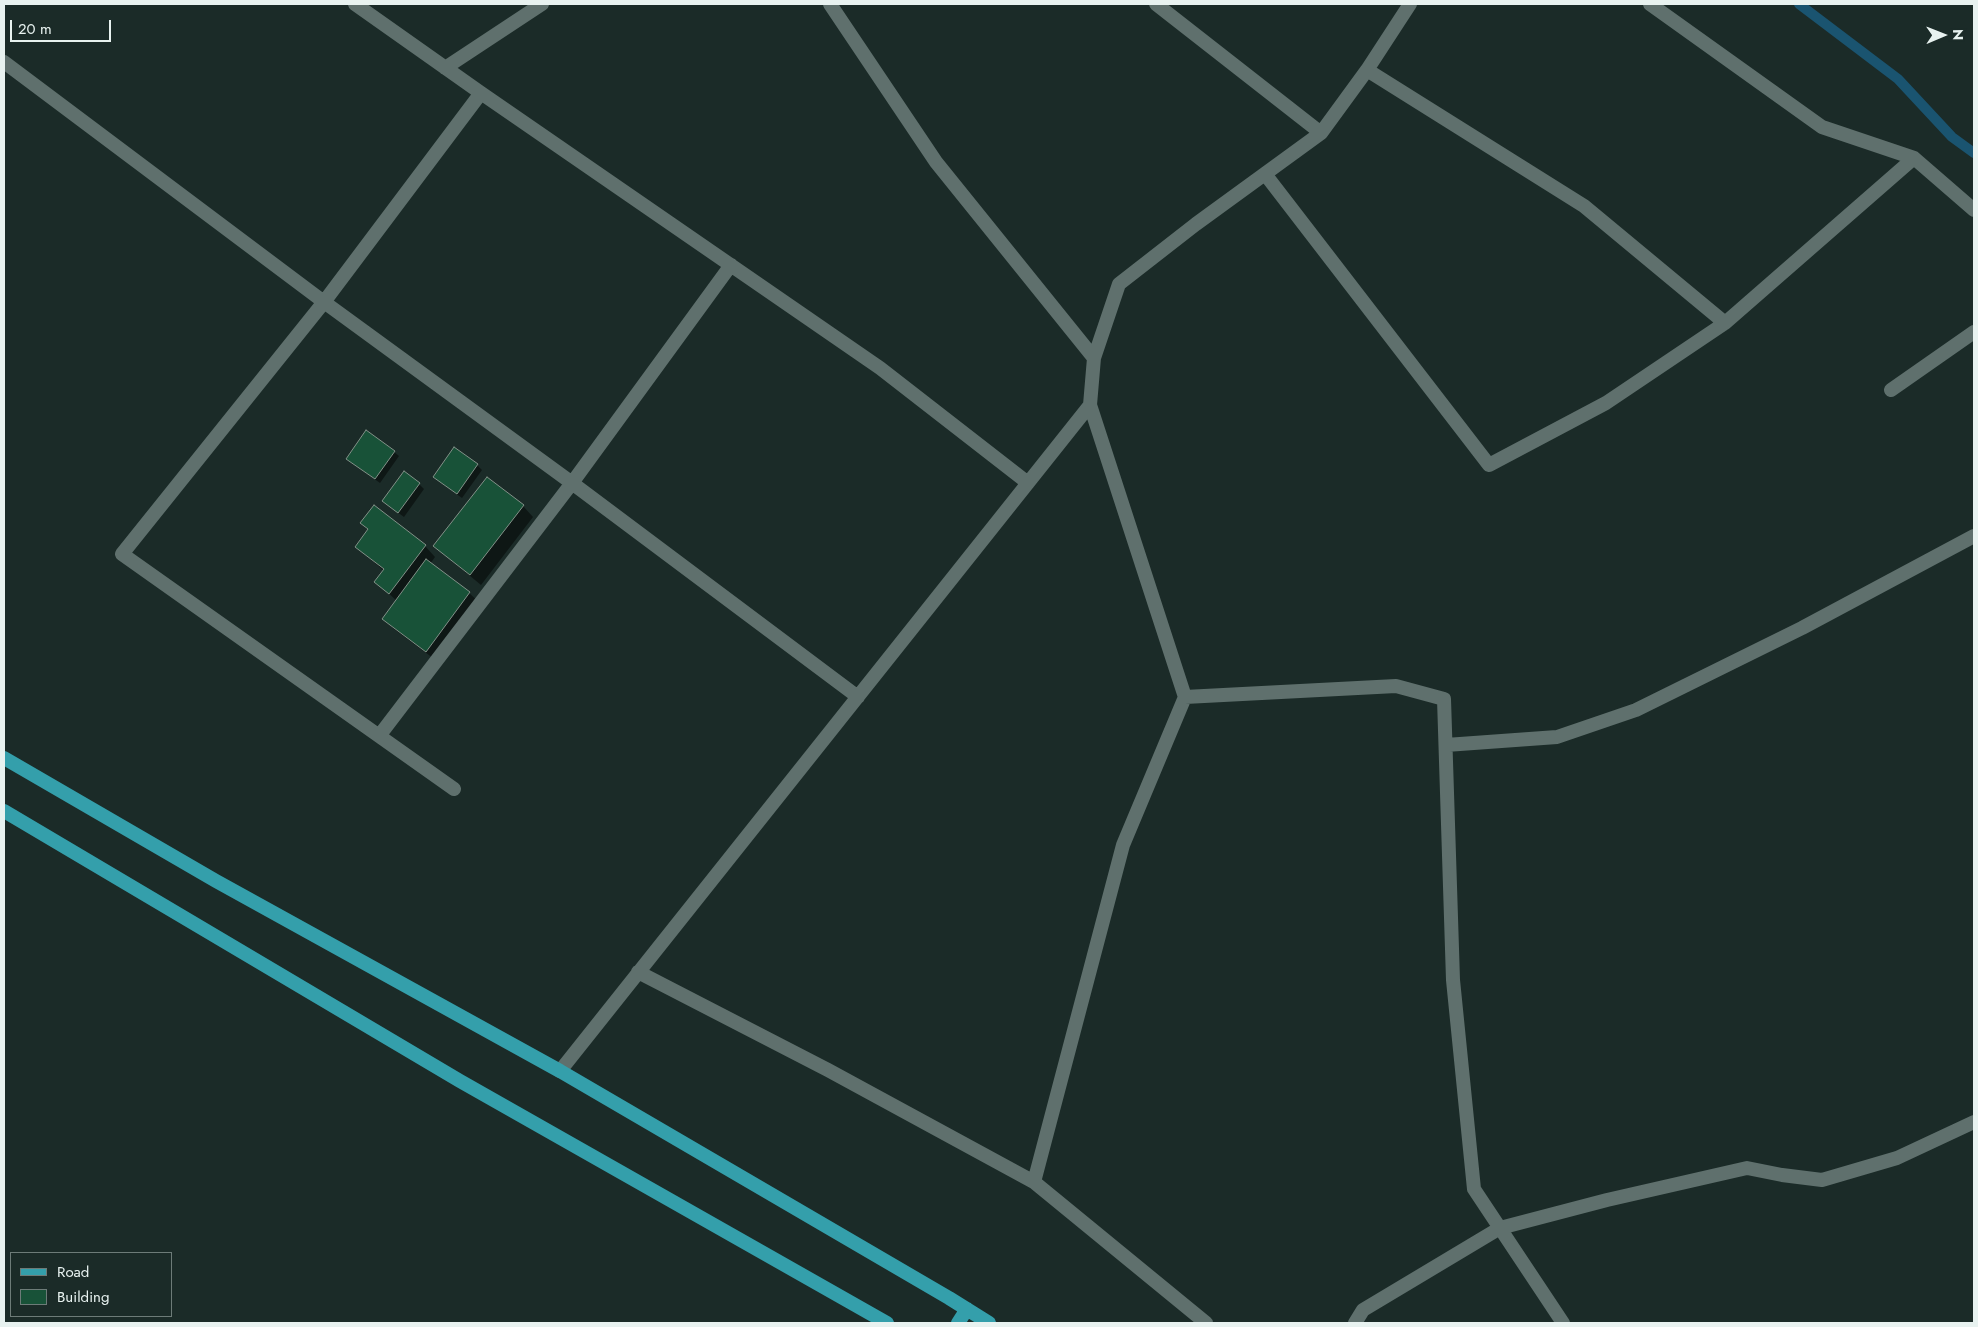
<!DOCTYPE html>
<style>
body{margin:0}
#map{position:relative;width:1978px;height:1327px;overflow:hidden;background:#1b2b28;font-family:Jost,sans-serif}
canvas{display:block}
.frame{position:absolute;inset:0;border:5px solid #e8f2f0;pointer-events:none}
.legend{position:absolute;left:10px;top:1252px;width:162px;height:65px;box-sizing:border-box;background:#1b2b28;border:1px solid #6d7b78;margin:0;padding:6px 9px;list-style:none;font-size:15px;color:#e8f2f0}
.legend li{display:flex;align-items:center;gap:10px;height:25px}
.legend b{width:25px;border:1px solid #6d7b78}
.north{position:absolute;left:1918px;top:10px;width:50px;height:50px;-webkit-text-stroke:4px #1b2b28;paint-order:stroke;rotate:89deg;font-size:14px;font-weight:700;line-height:20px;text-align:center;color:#e8f2f0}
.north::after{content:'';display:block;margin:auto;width:18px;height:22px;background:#e8f2f0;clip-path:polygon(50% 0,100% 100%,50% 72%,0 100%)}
.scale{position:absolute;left:10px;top:20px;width:101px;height:22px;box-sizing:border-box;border:2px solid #e8f2f0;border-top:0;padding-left:6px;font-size:15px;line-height:18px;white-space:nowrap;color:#e8f2f0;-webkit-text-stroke:4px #1b2b28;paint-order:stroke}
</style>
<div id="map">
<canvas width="1978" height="1327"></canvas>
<div class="frame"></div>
<ul class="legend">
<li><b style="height:6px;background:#349fab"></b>Road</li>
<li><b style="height:14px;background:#185238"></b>Building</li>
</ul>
<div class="north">N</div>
<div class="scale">20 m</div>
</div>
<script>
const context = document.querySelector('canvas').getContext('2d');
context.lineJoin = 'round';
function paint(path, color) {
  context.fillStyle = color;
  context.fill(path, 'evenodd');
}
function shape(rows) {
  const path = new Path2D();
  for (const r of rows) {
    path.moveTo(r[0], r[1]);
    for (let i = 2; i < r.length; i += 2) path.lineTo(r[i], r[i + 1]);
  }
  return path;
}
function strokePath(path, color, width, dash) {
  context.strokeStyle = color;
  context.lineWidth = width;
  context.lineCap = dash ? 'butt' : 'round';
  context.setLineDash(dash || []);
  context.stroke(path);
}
paint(shape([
 [394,452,399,456,380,483,347,459],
 [477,465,482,470,462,498,440,482],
 [419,484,424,489,404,517,389,506],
 [374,506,425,546,435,557,430,564,469,593,480,603,437,661,394,629,384,619,397,601,376,582,384,571,356,546,368,530,361,523],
 [523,506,533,517,481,585,434,546]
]), '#0007');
strokePath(shape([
 [1799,4,1898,79,1952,137,1974,153]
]), '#1a5470', 10);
const building = shape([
 [366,430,395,451,375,479,346,459,366,430],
 [454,447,478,464,457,494,433,477,454,447],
 [404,471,420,483,398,513,382,501,404,471],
 [487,477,524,505,470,575,433,546,487,477],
 [374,505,426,545,389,594,374,582,384,569,355,547,368,529,360,523,374,505],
 [426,559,470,592,426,652,382,619,426,559]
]);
paint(building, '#185238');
strokePath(building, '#829188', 1);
strokePath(shape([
 [355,4,481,93,880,368,1028,483],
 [830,4,936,162,1094,358],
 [1156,4,1321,133],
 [1650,4,1822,127,1914,158,1974,210],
 [4,62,324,302,572,483,858,697],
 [445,68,542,4],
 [1367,70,1584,206,1725,323],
 [1265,174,1489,465,1606,403,1725,323,1914,158],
 [1891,390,1974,332],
 [1185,697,1396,686,1444,699,1453,980,1474,1189,1563,1323],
 [379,736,572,483,731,265],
 [1446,745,1557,737,1636,710,1802,628,1974,536],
 [454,789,122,554,324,302,481,93],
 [638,972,828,1070,1034,1182,1206,1323],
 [560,1071,1090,405],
 [1034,1182,1123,845,1185,697,1090,405,1094,358,1119,284,1196,224,1321,133,1367,70,1410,4],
 [1355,1323,1363,1310,1500,1228,1607,1200,1747,1168,1782,1175,1822,1180,1897,1158,1974,1122]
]), '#5f706d', 14);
strokePath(shape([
 [4,758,216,881,560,1071,949,1298,989,1323],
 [4,811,460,1081,887,1323],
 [958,1323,967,1309]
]), '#349fab', 14);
</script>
